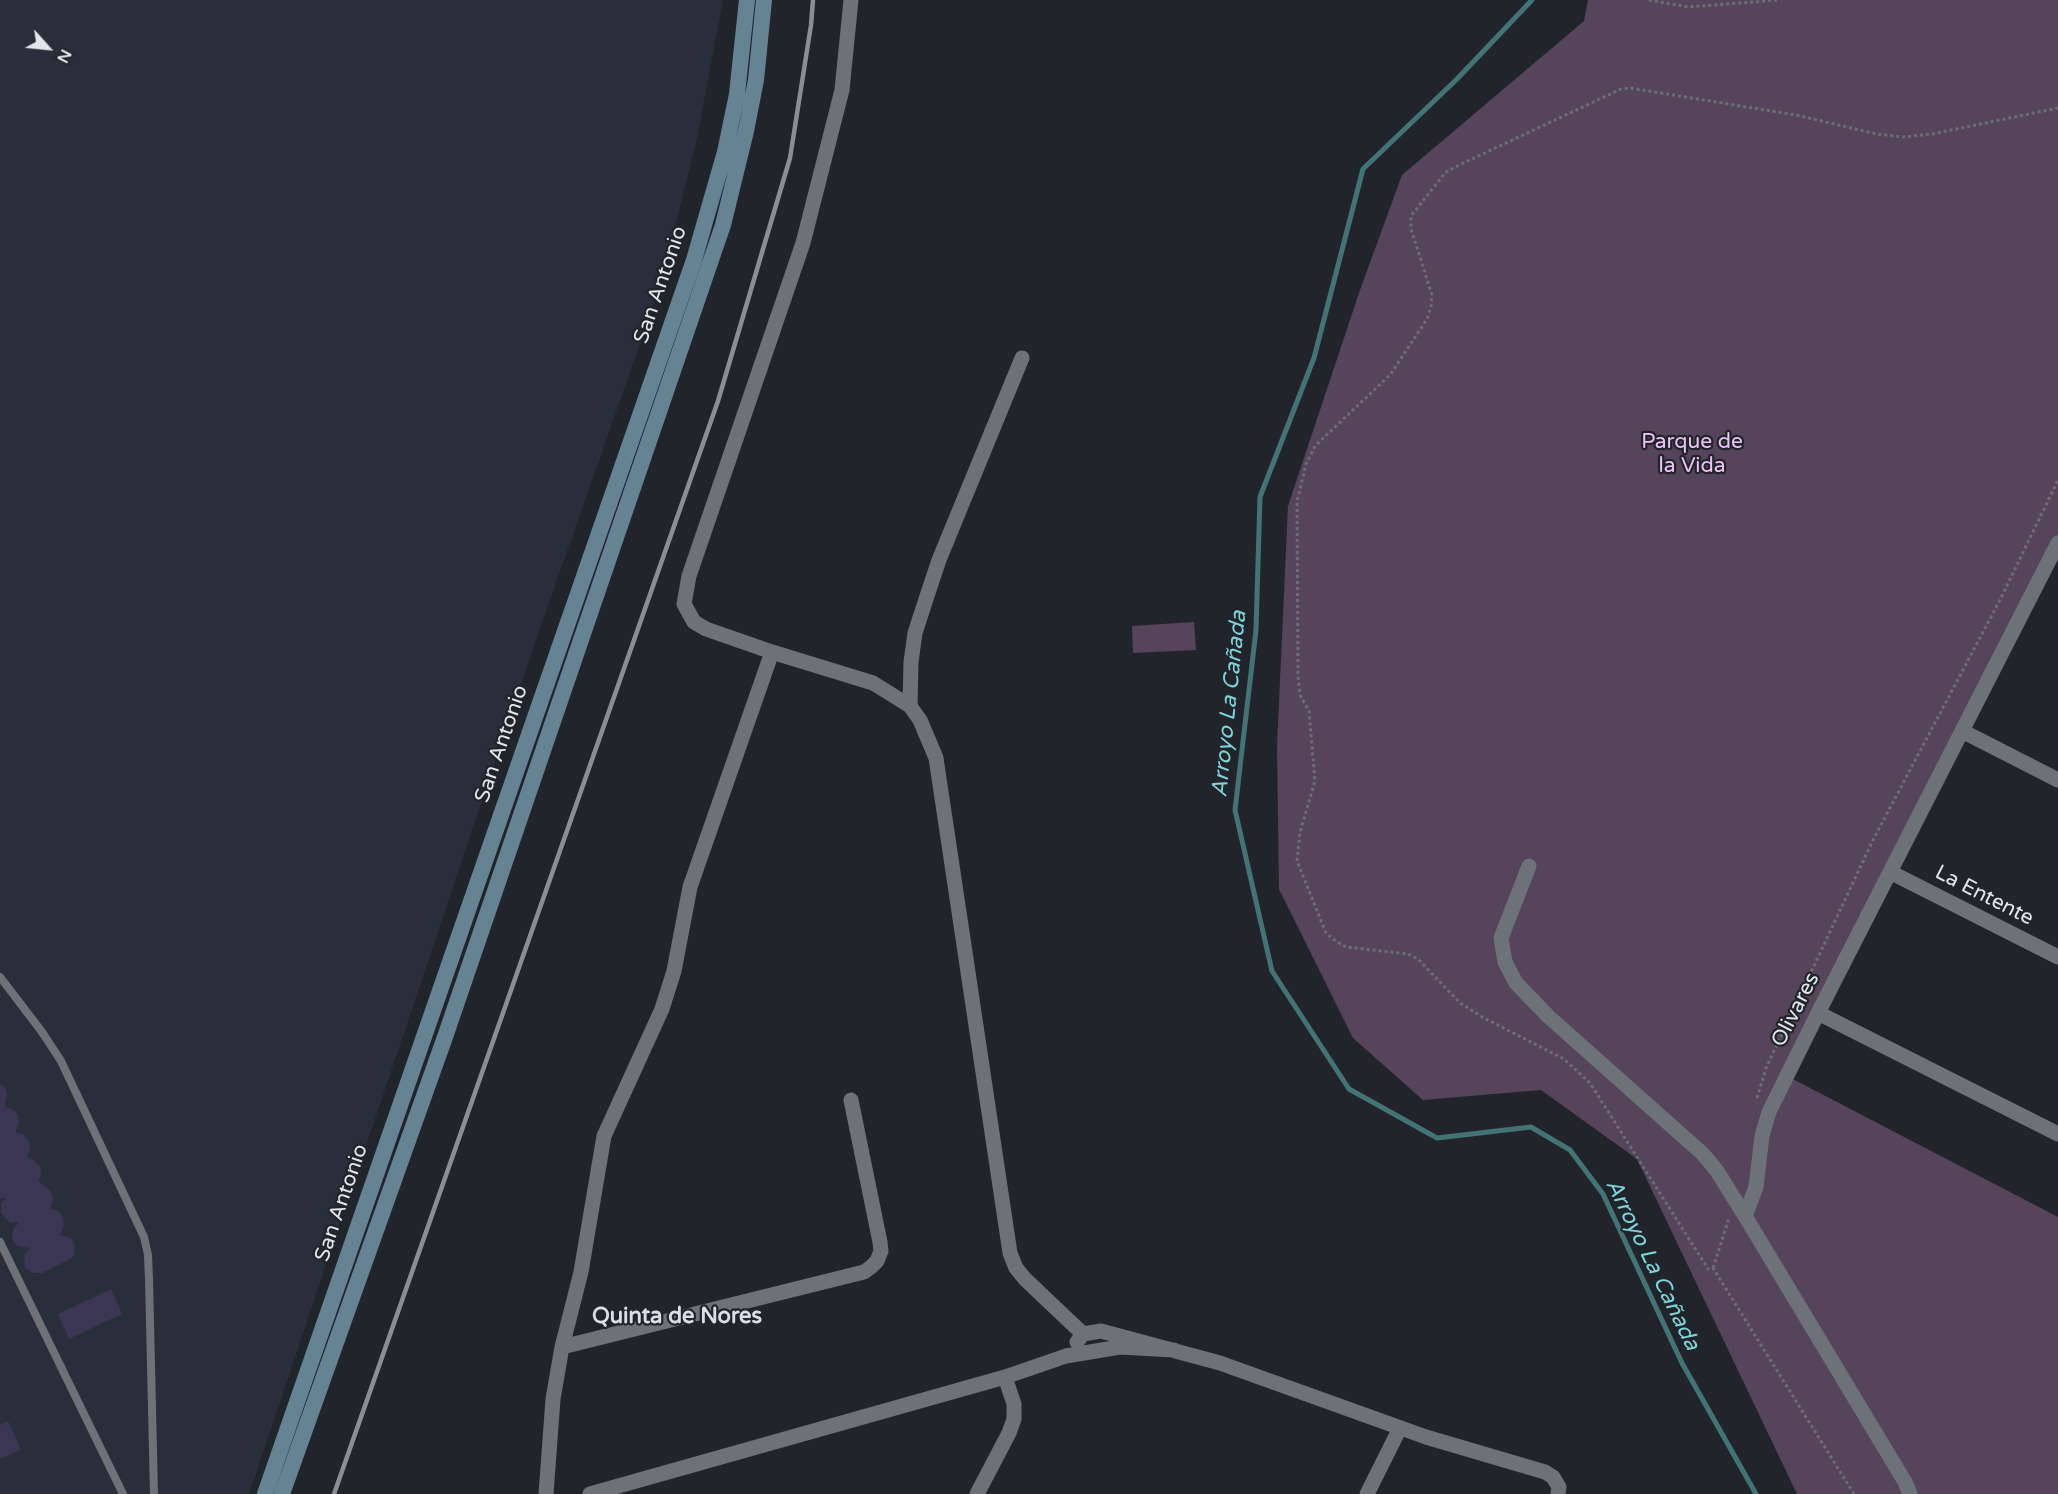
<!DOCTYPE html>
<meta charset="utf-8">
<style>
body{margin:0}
#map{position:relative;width:2058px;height:1494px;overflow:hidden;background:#21252b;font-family:"Varela Round",sans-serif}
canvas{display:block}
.north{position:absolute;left:18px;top:18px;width:60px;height:60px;-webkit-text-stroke:4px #21252b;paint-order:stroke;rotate:117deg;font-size:16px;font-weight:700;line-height:24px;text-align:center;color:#e2e5e9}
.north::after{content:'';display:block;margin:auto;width:21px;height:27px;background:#e2e5e9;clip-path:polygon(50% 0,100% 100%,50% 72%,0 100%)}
</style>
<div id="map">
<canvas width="2058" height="1494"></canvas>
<div class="north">N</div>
</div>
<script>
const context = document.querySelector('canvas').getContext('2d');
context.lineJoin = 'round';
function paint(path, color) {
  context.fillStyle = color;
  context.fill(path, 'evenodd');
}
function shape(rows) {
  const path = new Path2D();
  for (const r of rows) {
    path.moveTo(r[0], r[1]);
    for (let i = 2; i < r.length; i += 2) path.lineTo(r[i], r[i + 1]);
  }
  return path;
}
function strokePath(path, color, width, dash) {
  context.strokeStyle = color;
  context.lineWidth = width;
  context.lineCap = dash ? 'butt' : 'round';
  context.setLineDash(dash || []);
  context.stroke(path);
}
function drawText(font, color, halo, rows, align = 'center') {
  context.font = font + ' "Varela Round",sans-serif';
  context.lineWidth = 4.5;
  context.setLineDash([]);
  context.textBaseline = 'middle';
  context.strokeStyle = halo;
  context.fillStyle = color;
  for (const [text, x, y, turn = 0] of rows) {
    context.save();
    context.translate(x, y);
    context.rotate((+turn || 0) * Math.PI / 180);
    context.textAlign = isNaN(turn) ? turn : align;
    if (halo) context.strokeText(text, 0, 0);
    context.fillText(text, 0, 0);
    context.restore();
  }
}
paint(shape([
 [0,0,723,0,697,139,660,287,539,631,249,1494,0,1494]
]), '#282e3a');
paint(shape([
 [1588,0,2058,0,2058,543,1787,1076,2058,1217,2058,1494,1797,1494,1637,1159,1541,1090,1423,1100,1353,1038,1279,889,1277,746,1288,506,1360,290,1402,175,1584,21],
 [1194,622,1196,650,1133,653,1132,626]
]), '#56445a');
strokePath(shape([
 [1532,0,1457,79,1363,169,1314,358,1260,497,1256,630,1235,810,1272,971,1349,1089,1437,1138,1531,1127,1570,1150,1603,1194,1682,1363,1756,1494]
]), '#447376', 5);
paint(shape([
 [0,1083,6,1089,7,1094,5,1104,6,1107,15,1111,18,1115,19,1124,16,1130,17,1133,23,1134,29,1141,30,1150,27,1155,28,1158,34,1160,40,1166,41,1175,38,1181,51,1191,53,1200,50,1209,57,1210,63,1217,64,1226,60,1235,71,1238,75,1246,74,1255,71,1259,42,1273,33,1273,25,1268,24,1255,30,1248,17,1246,12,1239,13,1230,19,1222,10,1223,1,1213,1,1204,6,1198,0,1198],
 [111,1289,122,1314,69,1339,58,1314],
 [8,1421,21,1450,0,1459,0,1425]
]), '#3b3654');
strokePath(shape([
 [1649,0,1688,7,1779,0],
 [1757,1098,1766,1068,1873,840,2001,598,2058,480],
 [1713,1268,1729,1218],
 [1854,1494,1713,1268,1708,1269,1590,1083,1564,1059,1484,1018,1460,1003,1418,959,1408,954,1346,947,1337,942,1326,933,1297,861,1300,832,1315,781,1309,711,1300,695,1298,677,1297,502,1306,464,1315,446,1390,375,1427,319,1431,307,1432,295,1411,229,1411,216,1445,173,1455,167,1621,89,1630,88,1796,115,1877,134,1903,137,1932,134,2058,108]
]), '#6b6e73', 3, [3, 3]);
strokePath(shape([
 [0,977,42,1032,61,1061,144,1237,148,1255,149,1280,154,1494],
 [0,1242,123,1494]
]), '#6d7178', 8);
strokePath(shape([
 [851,0,842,90,803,243,689,576,684,604,694,622,706,629,772,652,873,683,910,706,920,720,936,758,1010,1253,1016,1268,1025,1279,1083,1334],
 [910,706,911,662,915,633,928,593,939,560,1022,358],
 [1962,731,2058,780],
 [1529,866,1501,938,1505,962,1516,983,1549,1017,1703,1154,1717,1171,1745,1216],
 [1890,872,2058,957],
 [1818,1013,2058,1134],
 [1077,1342,1083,1334,1101,1331,1220,1363,1426,1437,1545,1472,1553,1477,1559,1487,1558,1494],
 [562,1347,864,1272,871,1267,877,1261,881,1251,880,1242,851,1100],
 [546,1494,553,1399,562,1347,581,1272,604,1136,662,1009,674,971,690,887,772,652],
 [590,1494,1005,1377,1066,1356,1120,1347,1174,1350],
 [977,1494,1009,1433,1014,1419,1014,1404,1005,1377],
 [1367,1494,1400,1428],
 [1910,1494,1905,1482,1745,1216,1756,1187,1762,1136,1769,1112,1818,1013,2058,543]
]), '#6d7178', 15);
strokePath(shape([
 [265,1494,694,260,725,152,737,94,747,0],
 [282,1494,445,1037,723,225,746,131,756,80,764,0]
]), '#668394', 16);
strokePath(shape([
 [334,1494,718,401,790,158,811,25,813,0]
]), '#8b8f94', 4.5);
drawText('21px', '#e2e5e9', '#21252b', [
 ["San Antonio",661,285,-71],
 ["San Antonio",502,744,-71],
 ["La Entente",1984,896,27],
 ["Olivares",1796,1010,-63],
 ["San Antonio",342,1203,-71]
]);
drawText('21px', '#edc3f6', '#21252b', [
 ["Parque de",1692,442],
 ["la Vida",1692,466]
]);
drawText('italic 22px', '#7fd2d8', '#21252b', [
 ["Arroyo La Cañada",1230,704,-84],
 ["Arroyo La Cañada",1652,1265,64]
]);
drawText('bold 22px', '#d9dee7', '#21252b', [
 ["Quinta de Nores",677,1317]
]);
</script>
